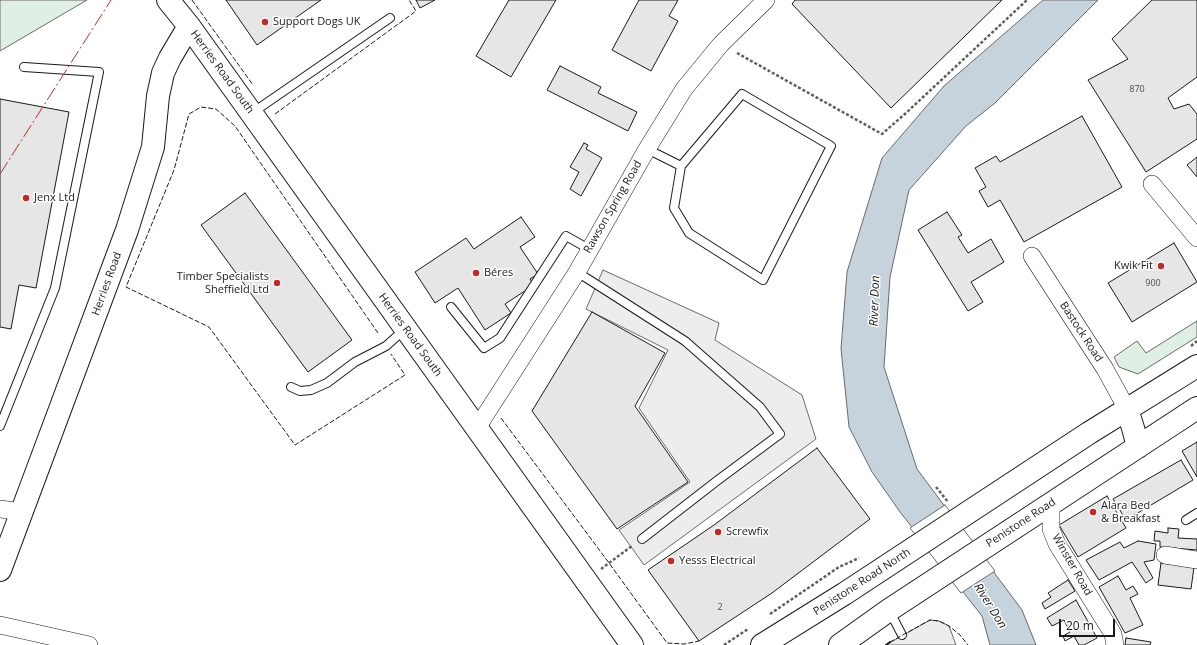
<!DOCTYPE html>
<meta charset="utf-8">
<style>
body{margin:0}
#map{position:relative;width:1197px;height:645px;overflow:hidden;background:#fff;font-family:"Open Sans",sans-serif}
canvas{display:block}
.scale{position:absolute;left:1059px;top:619px;width:56px;height:18px;box-sizing:border-box;border:2px solid #1a1a1a;border-top:0;padding-left:5px;font-size:12px;line-height:14px;white-space:nowrap;color:#1a1a1a;-webkit-text-stroke:3px #fff;paint-order:stroke}
</style>
<div id="map">
<canvas width="1197" height="645"></canvas>
<div class="scale">20 m</div>
</div>
<script>
const context = document.querySelector('canvas').getContext('2d');
context.lineJoin = 'round';
function paint(path, color) {
  context.fillStyle = color;
  context.fill(path, 'evenodd');
}
function shape(rows) {
  const path = new Path2D();
  for (const r of rows) {
    path.moveTo(r[0], r[1]);
    for (let i = 2; i < r.length; i += 2) path.lineTo(r[i], r[i + 1]);
  }
  return path;
}
function strokePath(path, color, width, dash) {
  context.strokeStyle = color;
  context.lineWidth = width;
  context.lineCap = dash ? 'butt' : 'round';
  context.setLineDash(dash || []);
  context.stroke(path);
}
function drawText(font, color, halo, rows, align = 'center') {
  context.font = font + ' "Open Sans",sans-serif';
  context.lineWidth = 3;
  context.setLineDash([]);
  context.textBaseline = 'middle';
  context.strokeStyle = halo;
  context.fillStyle = color;
  for (const [text, x, y, turn = 0] of rows) {
    context.save();
    context.translate(x, y);
    context.rotate((+turn || 0) * Math.PI / 180);
    context.textAlign = isNaN(turn) ? turn : align;
    if (halo) context.strokeText(text, 0, 0);
    context.fillText(text, 0, 0);
    context.restore();
  }
}
const green = shape([
 [0,0,87,0,0,51,0,0],
 [1197,321,1197,337,1138,374,1119,367,1114,357,1137,341,1146,353,1197,321]
]);
paint(green, '#e0efe3');
strokePath(green, '#6a6a6a', 1);
const parking = shape([
 [603,270,719,323,715,340,802,395,816,439,644,565,619,530,690,482,639,408,668,350,586,309,603,270],
 [930,620,939,621,949,626,956,645,886,645,930,620]
]);
paint(parking, '#ededed');
strokePath(parking, '#6a6a6a', 1);
const water = shape([
 [1043,0,1098,0,995,103,966,126,909,190,890,277,884,367,917,469,1022,610,1036,645,990,645,982,616,900,512,872,472,849,427,841,349,847,272,882,158,944,86,1043,0]
]);
paint(water, '#c6d2dc');
strokePath(water, '#6a6a6a', 1);
const pier = shape([
 [945,505,995,571,961,593,910,528,945,505]
]);
paint(pier, '#fff');
strokePath(pier, '#6a6a6a', 1);
const building = shape([
 [226,0,321,0,257,45,226,0],
 [416,0,435,0,420,8,416,0],
 [509,0,556,0,511,77,476,56,509,0],
 [639,0,678,0,669,16,678,21,651,71,612,50,639,0],
 [795,0,1002,0,891,108,792,4,795,0],
 [1152,0,1197,0,1197,77,1168,98,1174,109,1189,104,1197,114,1197,139,1146,172,1088,80,1128,59,1112,39,1152,0],
 [560,66,601,87,598,93,637,112,628,131,547,90,560,66],
 [0,99,69,112,36,288,19,285,11,329,0,327,0,99],
 [1082,116,1122,187,1024,242,1000,200,988,207,979,191,986,187,975,168,996,156,1000,162,1082,116],
 [584,143,588,145,586,149,602,158,581,196,570,189,579,172,570,167,584,143],
 [1197,157,1197,177,1187,165,1197,157],
 [245,193,352,340,308,372,201,225,245,193],
 [947,212,962,235,958,237,968,253,991,239,1004,262,971,282,983,302,968,311,918,230,947,212],
 [521,217,535,237,520,247,538,274,530,279,534,285,505,304,511,313,485,330,458,288,435,303,415,272,466,238,474,249,521,217],
 [1174,243,1197,282,1132,322,1108,283,1174,243],
 [592,312,665,353,635,406,688,482,617,529,532,411,592,312],
 [1197,442,1197,477,1182,451,1197,442],
 [817,448,870,519,772,593,699,641,648,570,714,525,817,448],
 [1181,460,1193,480,1126,520,1113,499,1181,460],
 [1107,496,1126,528,1078,557,1059,525,1107,496],
 [1168,528,1179,529,1178,538,1197,539,1197,550,1160,547,1160,541,1154,541,1155,531,1168,533,1168,528],
 [1138,541,1156,544,1154,560,1144,562,1153,578,1146,583,1132,562,1099,580,1086,560,1120,542,1124,548,1138,541],
 [1161,563,1194,567,1191,589,1158,585,1161,563],
 [1118,576,1126,590,1133,586,1138,594,1130,598,1143,625,1125,633,1099,587,1118,576],
 [1068,580,1075,591,1045,609,1042,603,1051,597,1048,593,1068,580],
 [1076,600,1097,638,1084,645,1079,645,1074,636,1065,641,1063,636,1070,632,1064,620,1052,626,1047,618,1076,600],
 [1126,638,1151,642,1150,645,1125,645,1126,638]
]);
paint(building, '#e6e6e6');
strokePath(building, '#1a1a1a', 1);
const service = shape([
 [252,113,390,18],
 [647,149,681,166,674,208,689,233,763,280,831,146,742,94,681,166],
 [577,272,685,341,760,407,780,434,718,480,642,539],
 [451,307,484,348,500,338,566,236,589,249],
 [291,387,300,391,311,390,327,383,355,362,386,346,405,329],
 [0,426,55,288,99,72,24,67],
 [1186,520,1197,513],
 [889,610,902,635]
]);
const minor = shape([
 [1152,184,1197,238],
 [1032,256,1105,369,1127,409],
 [477,428,577,272,647,149,684,89,721,44,766,0],
 [1051,504,1051,529,1057,544,1113,634,1115,645],
 [0,509,22,512],
 [1165,555,1197,560],
 [0,625,89,645]
]);
const primary = shape([
 [168,0,189,26,632,645],
 [0,570,127,230,153,147,158,96,163,73,170,58,189,26]
]);
const trunk = shape([
 [1127,409,1133,428,1138,447],
 [762,645,844,594,1089,433,1197,366],
 [840,645,889,610,1197,408]
]);
strokePath(service, '#1a1a1a', 10);
strokePath(minor, '#1a1a1a', 18);
strokePath(primary, '#1a1a1a', 24);
strokePath(trunk, '#1a1a1a', 24);
strokePath(shape([
 [737,53,882,134,906,113,1027,0],
 [1191,346,1197,341],
 [936,487,948,502],
 [601,569,632,546],
 [770,614,839,567,859,558],
 [724,645,748,629]
]), '#5f5f5f', 2.5, [3, 2]);
strokePath(service, '#fff', 8);
strokePath(minor, '#fff', 17);
strokePath(primary, '#fff', 22);
strokePath(trunk, '#fff', 22);
strokePath(shape([
 [192,0,253,85],
 [275,114,416,11,409,0],
 [378,333,235,126,216,109,201,107,189,114,174,170,126,287,209,327,295,445,405,375,391,354],
 [501,418,609,563,667,643,684,644,699,641],
 [890,642,930,620,939,621,949,626,960,635,968,645]
]), '#1a1a1a', 1, [5, 2]);
strokePath(shape([
 [886,645,890,642]
]), '#1a1a1a', 2);
strokePath(shape([
 [0,174,111,0]
]), '#c62828', 1, [14, 3, 2, 3]);
for (const [x, y, r, color] of [
 [265,22,4,"#c62828"],
 [26,198,4,"#c62828"],
 [1161,266,4,"#c62828"],
 [476,273,4,"#c62828"],
 [277,283,4,"#c62828"],
 [1093,512,4,"#c62828"],
 [718,532,4,"#c62828"],
 [671,561,4,"#c62828"]
]) {
  const dot = new Path2D();
  dot.arc(x, y, r, 0, 2 * Math.PI);
  context.fillStyle = color;
  context.fill(dot);
  strokePath(dot, '#fff', 1.5);
}
drawText('9px', '#4d4d4d', null, [
 ["870",1137,89],
 ["900",1153,283],
 ["2",720,607]
]);
drawText('11px', '#1a1a1a', '#fff', [
 ["Support Dogs UK",273,22],
 ["Jenx Ltd",34,198],
 ["Kwik Fit",1153,266,"right"],
 ["Béres",484,273],
 ["Timber Specialists",269,277,"right"],
 ["Sheffield Ltd",269,290,"right"],
 ["Alara Bed",1101,506],
 ["& Breakfast",1101,519],
 ["Screwfix",726,532],
 ["Yesss Electrical",679,561]
], 'left');
drawText('11px', '#1a1a1a', '#fff', [
 ["Herries Road South",222,72,54],
 ["Rawson Spring Road",613,207,-60],
 ["Herries Road",107,284,-70],
 ["Bastock Road",1081,332,57],
 ["Herries Road South",410,335,54],
 ["Penistone Road",1021,523,-33],
 ["Winster Road",1072,565,60],
 ["Penistone Road North",862,582,-33]
]);
drawText('italic 12px', '#1a1a1a', '#fff', [
 ["River Don",875,301,-88],
 ["River Don",990,606,58]
]);
</script>
